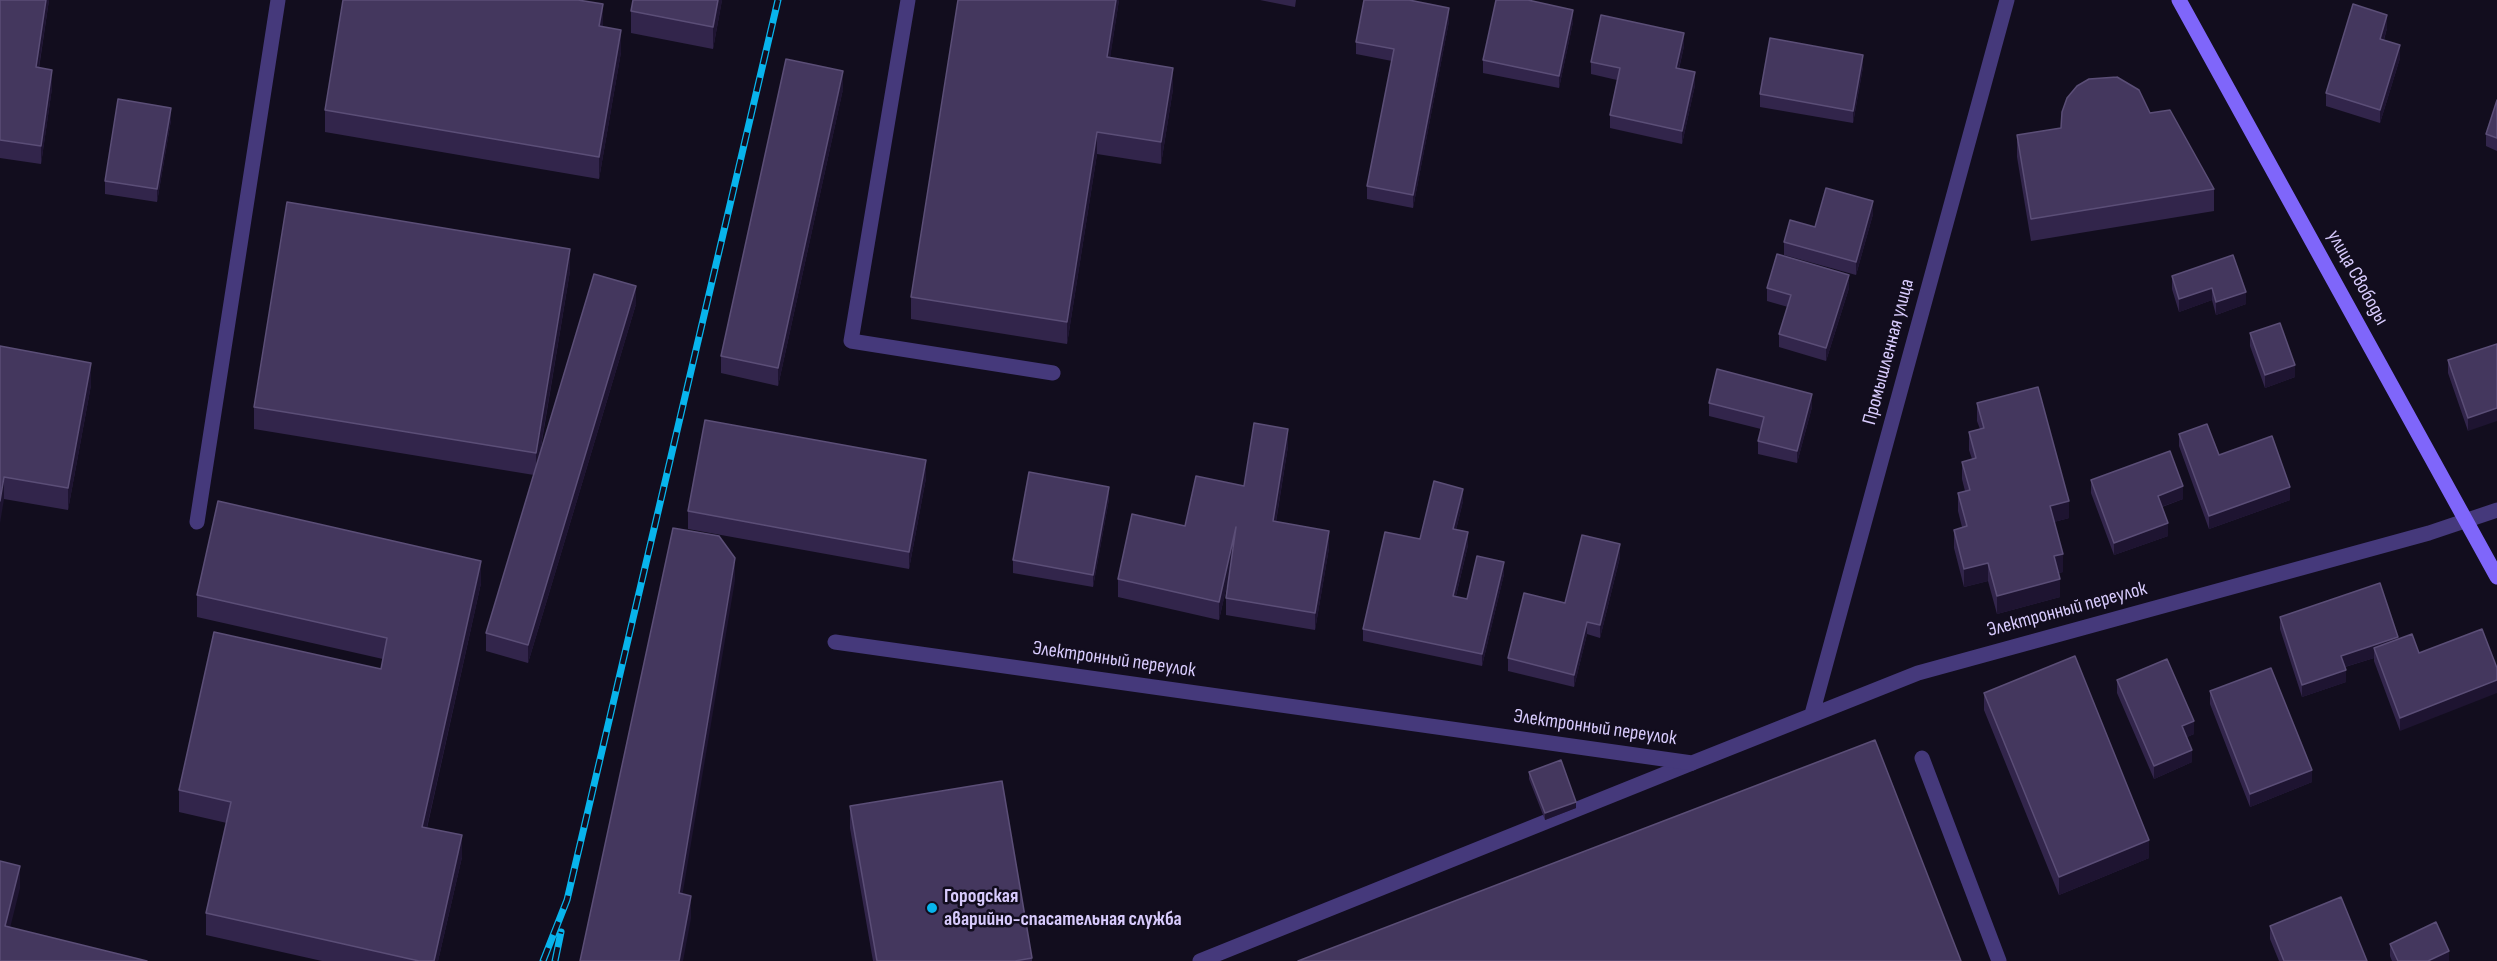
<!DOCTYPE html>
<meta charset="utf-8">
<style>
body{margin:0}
canvas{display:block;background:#120d1e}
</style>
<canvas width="2497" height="961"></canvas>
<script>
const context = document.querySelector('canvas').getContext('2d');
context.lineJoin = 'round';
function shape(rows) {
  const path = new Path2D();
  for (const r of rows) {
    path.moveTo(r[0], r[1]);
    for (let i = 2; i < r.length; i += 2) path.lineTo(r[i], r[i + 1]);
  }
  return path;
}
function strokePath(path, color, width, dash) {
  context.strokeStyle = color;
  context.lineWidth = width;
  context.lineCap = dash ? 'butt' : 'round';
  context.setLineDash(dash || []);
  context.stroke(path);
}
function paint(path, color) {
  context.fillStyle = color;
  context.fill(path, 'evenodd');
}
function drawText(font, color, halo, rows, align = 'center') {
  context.font = font + ' "Sofia Sans Condensed",sans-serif';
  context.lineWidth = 5;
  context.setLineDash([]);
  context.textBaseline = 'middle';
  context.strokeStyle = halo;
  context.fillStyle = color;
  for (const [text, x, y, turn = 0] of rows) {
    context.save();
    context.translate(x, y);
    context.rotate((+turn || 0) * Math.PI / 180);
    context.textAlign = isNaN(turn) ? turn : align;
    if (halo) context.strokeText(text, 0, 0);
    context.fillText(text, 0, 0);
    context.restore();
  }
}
strokePath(shape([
 [908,0,851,341,1053,373],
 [197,522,278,0],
 [1922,758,1999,961],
 [1200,961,1692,763]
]), '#45397b', 15);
strokePath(shape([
 [835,642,1692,763,1918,673,2429,533,2497,510],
 [1812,714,2007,0]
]), '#45397b', 15);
strokePath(shape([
 [2179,0,2497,577]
]), '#7f66fa', 15);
const rail = shape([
 [543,961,567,900,778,0],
 [555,961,561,932]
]);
strokePath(rail, '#08b4ec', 7);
strokePath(rail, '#120d1e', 4.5, [14]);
paint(shape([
 [0,0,49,0,39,68,52,88,41,164,0,158],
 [722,0,713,49,631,33,631,11],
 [1119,0,1110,57,1173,89,1161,164,1097,154,1067,344,911,319,911,297],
 [1260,0,1296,0,1295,7],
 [1449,21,1413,208,1367,199,1367,186,1392,61,1356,54,1356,42],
 [1573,22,1559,88,1483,73,1483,60],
 [603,26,621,52,599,179,325,132,325,110],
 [2387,28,2384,40,2400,58,2380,123,2326,106,2326,93],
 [1684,46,1679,69,1695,85,1682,144,1610,128,1610,115,1617,80,1591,74,1591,62],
 [1863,67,1853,123,1760,107,1760,94],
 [843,89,778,386,721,373,721,356],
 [2497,100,2497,151,2486,146,2486,134],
 [2150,113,2214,189,2214,211,2031,241,2017,157,2017,135],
 [171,120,157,202,105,194,105,181],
 [1873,214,1856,275,1784,255,1784,242,1815,227],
 [2233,255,2246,304,2216,315,2212,300,2179,312,2172,289,2172,276],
 [570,271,540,453,636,304,528,663,486,651,486,633,534,475,254,429,254,407],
 [1767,288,1849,288,1826,361,1779,347,1779,334,1788,307,1767,301],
 [2250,333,2295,377,2265,388,2250,346],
 [2497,344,2468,431,2448,373,2448,360],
 [0,346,91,385,68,510,4,499],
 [1709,403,1812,407,1797,463,1758,454,1758,441,1761,429,1709,416],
 [1977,403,2069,518,2054,522,2063,572,2058,573,2060,597,1997,614,1988,581,1964,587,1954,548,1954,530,1962,527,1958,511,1958,493,1965,491,1962,479,1962,462,1972,459,1969,450,1969,432,1980,429,1977,421],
 [2179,434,2219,455,2290,500,2209,529,2179,446],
 [1288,446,1276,522,1329,548,1315,630,1226,615,1226,598,1228,580,1219,620,1118,597,1118,579,1185,526,1244,486],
 [926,478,909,569,688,529,688,511],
 [2091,480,2183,499,2162,507,2168,536,2114,555,2091,493],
 [1109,499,1093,587,1013,573,1013,560],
 [1463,501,1456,530,1468,545,1456,596,1467,599,1504,574,1482,666,1363,641,1363,629,1420,539],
 [1620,557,1600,638,1587,634,1574,687,1508,671,1508,658,1565,603],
 [481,583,427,828,462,857,438,961,322,961,206,935,206,913,227,823,179,812,179,790,381,669,383,659,197,617,197,595],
 [2280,617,2398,639,2412,634,2400,731,2374,661,2374,658,2345,667,2346,682,2302,697,2280,629],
 [2117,680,2194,734,2187,737,2192,762,2154,779,2117,693],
 [2210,691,2312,782,2250,807,2210,704],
 [1984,693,2149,858,2059,895,1984,710],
 [1529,772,1576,808,1545,820,1529,779],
 [850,806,1032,958,1032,961,873,961,850,828],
 [2270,926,2367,961,2279,961,2270,939],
 [2390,944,2449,961,2392,961,2390,956]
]), '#32254b');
paint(shape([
 [46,0,49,0,36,85,36,67],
 [718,0,722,0,713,49,713,27],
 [1116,0,1119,0,1107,78,1107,57],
 [603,4,603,26,599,26],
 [1449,8,1449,21,1413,208,1413,195],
 [1573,10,1573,22,1559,88,1559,76],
 [2387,15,2387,28,2380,52,2380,39],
 [621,30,621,52,599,179,599,157],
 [1684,33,1684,46,1676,81,1676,68],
 [2400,45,2400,58,2380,123,2380,110],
 [1863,55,1863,67,1853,123,1853,111],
 [1173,68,1173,89,1161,164,1161,142],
 [52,70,52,88,41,164,41,146],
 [843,71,843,89,778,386,778,368],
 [1695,72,1695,85,1682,144,1682,131],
 [171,108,171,120,157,202,157,189],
 [1097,132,1097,154,1067,344,1067,322],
 [1873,201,1873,214,1856,275,1856,262],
 [570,249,570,271,536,475,536,453],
 [1849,275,1849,288,1826,361,1826,348],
 [636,286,636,304,528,663,528,645],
 [2212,288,2212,300,2179,312,2179,299],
 [2246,292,2246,304,2216,315,2216,302],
 [91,363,91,385,68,510,68,488],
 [2295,365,2295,377,2265,388,2265,375],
 [1812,394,1812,407,1797,463,1797,451],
 [2497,408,2497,421,2468,431,2468,418],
 [1288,429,1288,446,1273,539,1273,521],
 [926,460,926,478,909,569,909,552],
 [4,477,4,499,0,523,0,501],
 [2183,486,2183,499,2158,508,2158,496],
 [1109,487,1109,499,1093,587,1093,575],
 [2290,487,2290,500,2209,529,2209,516],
 [1463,489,1463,501,1453,542,1453,529],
 [2069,501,2069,518,2050,523,2050,506],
 [2168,523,2168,536,2114,555,2114,543],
 [1236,527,1236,545,1219,620,1219,602],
 [1329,531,1329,548,1315,630,1315,613],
 [1468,532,1468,545,1453,608,1453,596],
 [1620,544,1620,557,1600,638,1600,625],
 [2063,554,2063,572,2054,574,2054,556],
 [735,558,735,580,679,915,679,893],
 [481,561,481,583,422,849,422,827],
 [1504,562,1504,574,1482,666,1482,654],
 [1988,563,1988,581,1964,587,1964,569],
 [2060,579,2060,597,1997,614,1997,596],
 [1587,622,1587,634,1574,687,1574,675],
 [2398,637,2398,650,2374,648,2374,658,2341,668,2341,656],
 [2346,670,2346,682,2302,697,2302,685],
 [2497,680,2497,693,2400,731,2400,718],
 [2194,721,2194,734,2182,739,2182,726],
 [2192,750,2192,762,2154,779,2154,766],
 [2312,770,2312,782,2250,807,2250,794],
 [1576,802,1576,808,1545,820,1545,813],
 [462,835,462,857,438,961,434,961],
 [2149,840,2149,858,2059,895,2059,877],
 [20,866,20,888,5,948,5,926],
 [691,896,691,918,683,961,679,961],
 [2449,951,2449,961,2428,961]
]), '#1e1431');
const building = shape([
 [0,0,46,0,36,67,52,70,41,146,0,140,0,0],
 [343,0,578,0,603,4,599,26,621,30,599,157,325,110,343,0],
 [633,0,718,0,713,27,631,11,633,0],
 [958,0,1116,0,1107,57,1173,68,1161,142,1097,132,1067,322,911,297,958,0],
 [1364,0,1409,0,1449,8,1413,195,1367,186,1394,49,1356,42,1364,0],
 [1496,0,1528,0,1573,10,1559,76,1483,60,1496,0],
 [2353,4,2387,15,2380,39,2400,45,2380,110,2326,93,2353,4],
 [1601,15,1684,33,1676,68,1695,72,1682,131,1610,115,1620,68,1591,62,1601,15],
 [1770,38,1863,55,1853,111,1760,94,1770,38],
 [786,59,843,71,778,368,721,356,786,59],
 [2117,77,2139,90,2150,113,2170,110,2214,189,2031,219,2017,135,2061,128,2062,112,2067,98,2077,86,2089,79,2117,77],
 [118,99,171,108,157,189,105,181,118,99],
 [2497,100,2497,138,2486,134,2497,100],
 [1826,188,1873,201,1856,262,1784,242,1790,220,1815,227,1826,188],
 [287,202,570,249,536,453,254,407,287,202],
 [1777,254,1849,275,1826,348,1779,334,1791,295,1767,288,1777,254],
 [2233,255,2246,292,2216,302,2212,288,2179,299,2172,276,2233,255],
 [594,274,636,286,528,645,486,633,594,274],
 [2280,323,2295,365,2265,375,2250,333,2280,323],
 [2497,344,2497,408,2468,418,2448,360,2497,344],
 [0,346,91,363,68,488,4,477,0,501,0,346],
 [1717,369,1812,394,1797,451,1758,441,1764,417,1709,403,1717,369],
 [2038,387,2069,501,2050,506,2063,554,2054,556,2060,579,1997,596,1988,563,1964,569,1954,530,1967,526,1958,493,1970,490,1962,462,1976,458,1969,432,1984,428,1977,403,2038,387],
 [705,420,926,460,909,552,688,511,705,420],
 [1254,423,1288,429,1273,521,1329,531,1315,613,1226,598,1236,527,1219,602,1118,579,1132,514,1185,526,1196,476,1244,486,1254,423],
 [2207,424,2219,455,2272,436,2290,487,2209,516,2179,434,2207,424],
 [2170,451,2183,486,2158,496,2168,523,2114,543,2091,480,2170,451],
 [1029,472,1109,487,1093,575,1013,560,1029,472],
 [1434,481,1463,489,1453,529,1468,532,1453,596,1467,599,1477,556,1504,562,1482,654,1363,629,1385,532,1420,539,1434,481],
 [218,501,481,561,422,827,462,835,434,961,419,961,206,913,231,802,179,790,214,632,381,669,387,638,197,595,218,501],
 [673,528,719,536,735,558,679,893,691,896,679,961,580,961,673,528],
 [1582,535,1620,544,1600,625,1587,622,1574,675,1508,658,1524,593,1565,603,1582,535],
 [2380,583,2398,637,2341,656,2346,670,2302,685,2280,617,2380,583],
 [2482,629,2497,668,2497,680,2400,718,2374,648,2412,634,2419,653,2482,629],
 [2075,656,2149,840,2059,877,1984,693,2075,656],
 [2167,659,2194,721,2182,726,2192,750,2154,766,2117,680,2167,659],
 [2271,668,2312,770,2250,794,2210,691,2271,668],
 [1875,740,1961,961,1298,961,1875,740],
 [1561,760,1576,802,1545,813,1529,772,1561,760],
 [1002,781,1032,958,1015,961,877,961,850,806,1002,781],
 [0,861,20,866,5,926,147,961,0,961,0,861],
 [2341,897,2367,961,2284,961,2270,926,2341,897],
 [2436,922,2449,951,2428,961,2398,961,2390,944,2436,922]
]);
paint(building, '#44375e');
strokePath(building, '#5b4e77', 1.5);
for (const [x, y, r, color] of [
 [932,908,6,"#08b4ec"]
]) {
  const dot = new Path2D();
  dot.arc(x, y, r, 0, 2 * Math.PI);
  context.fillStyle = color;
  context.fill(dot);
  strokePath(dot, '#120d1e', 2);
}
drawText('20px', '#d8cbfd', '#120d1e', [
 ["улица Свободы",2357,278,61],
 ["Промышленная улица",1889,352,-75],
 ["Электронный переулок",2067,610,-15],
 ["Электронный переулок",1114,660,8],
 ["Электронный переулок",1595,728,8]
]);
drawText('bold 20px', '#d8cbfd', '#120d1e', [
 ["Городская",944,897],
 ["аварийно-спасательная служба",944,920]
], 'left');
</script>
